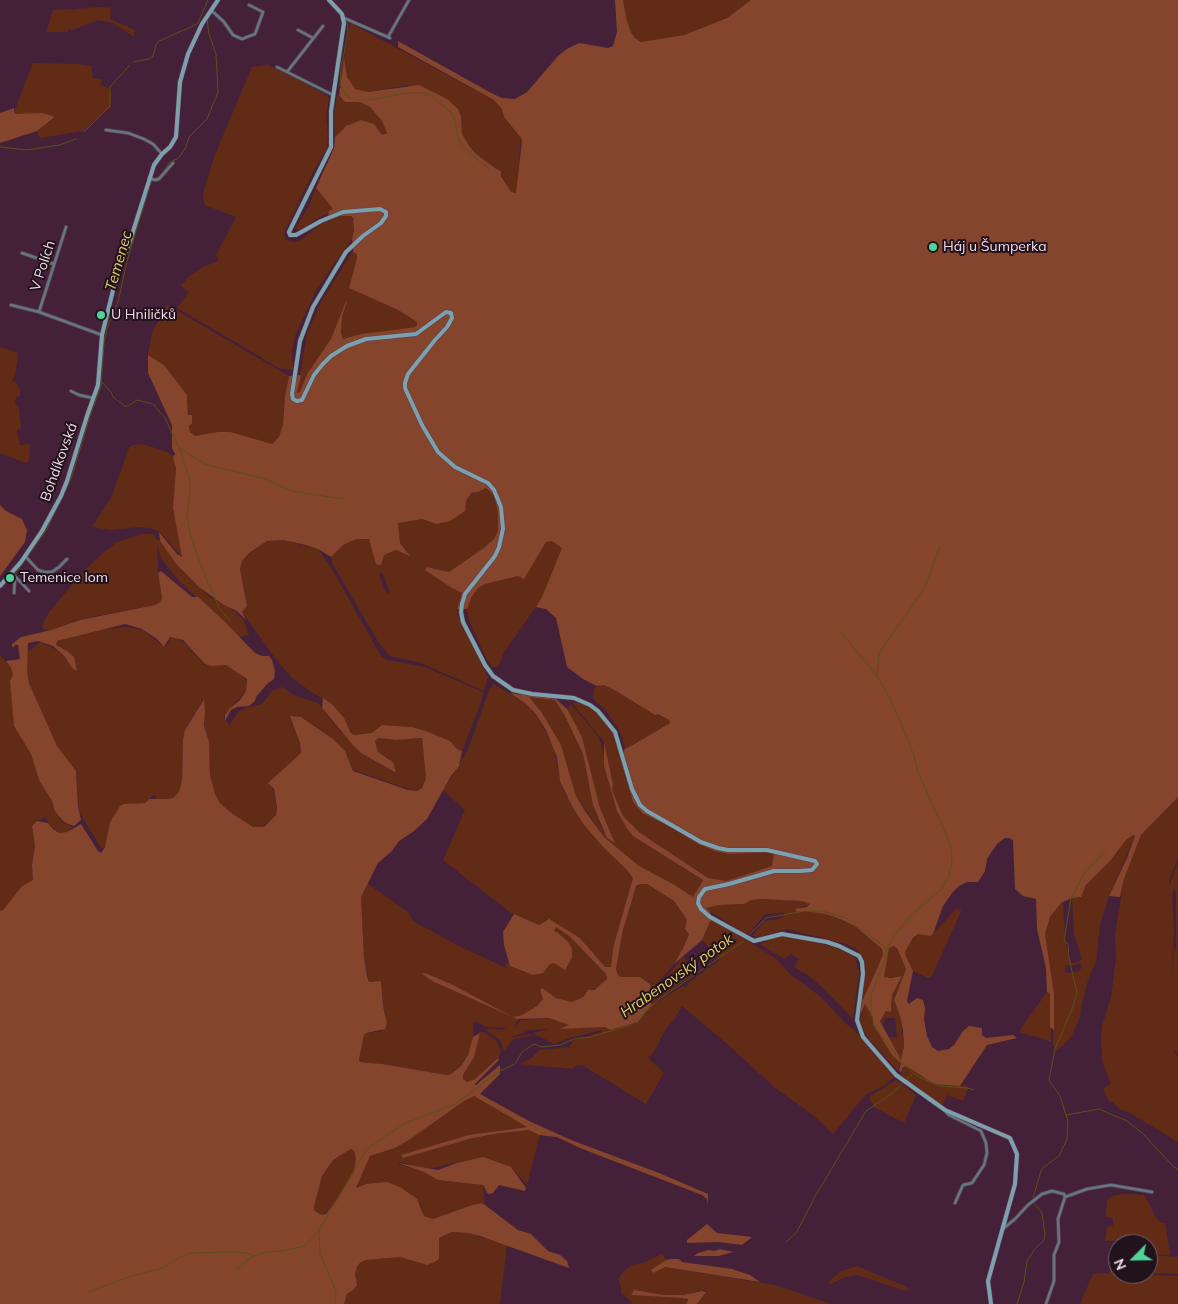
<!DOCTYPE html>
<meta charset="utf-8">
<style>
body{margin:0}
#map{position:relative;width:1178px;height:1304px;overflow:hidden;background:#452139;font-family:Mulish,sans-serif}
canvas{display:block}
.north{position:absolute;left:1108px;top:1234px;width:50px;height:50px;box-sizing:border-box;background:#21121c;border:1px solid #75626e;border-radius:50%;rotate:247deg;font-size:14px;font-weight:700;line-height:20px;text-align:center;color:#f3dbea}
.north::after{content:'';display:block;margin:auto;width:18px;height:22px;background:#50d398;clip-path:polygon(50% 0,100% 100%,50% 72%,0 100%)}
</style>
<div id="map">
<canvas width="1178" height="1304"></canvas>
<div class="north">N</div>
</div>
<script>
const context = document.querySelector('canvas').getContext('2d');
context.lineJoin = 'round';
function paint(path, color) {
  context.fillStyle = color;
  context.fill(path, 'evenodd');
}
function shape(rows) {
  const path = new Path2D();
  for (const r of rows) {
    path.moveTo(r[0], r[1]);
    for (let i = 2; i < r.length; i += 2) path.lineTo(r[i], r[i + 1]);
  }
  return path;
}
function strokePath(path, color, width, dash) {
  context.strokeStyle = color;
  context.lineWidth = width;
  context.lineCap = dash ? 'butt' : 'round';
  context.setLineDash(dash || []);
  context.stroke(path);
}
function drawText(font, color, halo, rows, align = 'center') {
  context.font = font + ' Mulish,sans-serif';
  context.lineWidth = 4;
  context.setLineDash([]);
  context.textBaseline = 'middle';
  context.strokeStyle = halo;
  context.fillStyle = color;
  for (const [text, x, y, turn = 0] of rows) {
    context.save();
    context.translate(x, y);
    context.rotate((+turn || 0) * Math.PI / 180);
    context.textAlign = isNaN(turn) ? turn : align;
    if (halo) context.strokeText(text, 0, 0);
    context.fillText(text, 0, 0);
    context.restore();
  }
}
paint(shape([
 [623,0,751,0,727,18,684,35,641,42,635,38,631,32,627,21],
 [100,7,106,8,111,7,110,19,135,30,134,37,113,23,98,20,73,30,68,29,68,32,46,32,53,10,71,9,74,10,77,9],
 [350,23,494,100,502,109,507,121,521,138,517,193,511,192,498,170,476,154,470,147,462,134,461,117,408,85,368,92,354,89,347,77,344,58],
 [33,63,77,64,91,66,93,78,102,79,103,81,100,85,108,88,111,91,111,107,83,131,40,138,37,131,54,119,15,114,14,112],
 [268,65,302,82,328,96,329,98,326,117,328,134,327,148,314,170,284,233,286,240,292,242,298,242,321,224,340,216,351,216,355,222,352,239,317,289,296,333,292,350,293,370,278,368,249,350,177,308,189,292,181,286,188,277,205,266,219,261,216,255,236,217,205,205,203,199,204,191,214,157,252,67],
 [337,95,339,95,345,102,360,102,370,107,382,121,387,133,382,135,374,124,361,120,346,126,335,137,334,115],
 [316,188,334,210,316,219,304,228,297,230,296,227,308,208],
 [353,252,357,254,357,258,349,288,398,310,417,322,417,325,415,327,395,331,361,334,343,339,341,333,342,317,347,302,331,339,307,374,300,392,297,393,307,334,321,302,349,257],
 [167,305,289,376,285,396,283,424,279,437,272,444,218,432,195,436,190,432,187,395,164,365,148,355,152,333],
 [0,347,18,353,15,377,11,381,16,382,20,390,20,396,16,397,15,403,19,409,21,428,17,430,20,445,30,444,29,460,26,463,0,453],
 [143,444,167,452,174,457,176,468,173,508,183,555,182,557,160,532,150,528,138,527,111,530,92,527,111,498,129,448,133,445],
 [485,488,494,494,498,513,498,531,494,539,485,548,449,572,428,567,462,593,457,609,458,616,486,673,488,677,484,691,421,663,390,656,379,643,332,563,331,557,343,545,357,539,365,538,369,539,381,562,384,555,396,550,409,555,400,543,398,523,422,519,431,523,466,501,471,493,478,492],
 [381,573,383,574,390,592,387,593,384,588,379,575],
 [142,534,153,534,157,540,159,540,183,572,212,599,214,597,226,604,243,619,249,635,237,637,217,618,215,612,207,607,178,580,161,558,157,544,158,573,162,598,160,602,155,605,81,619,51,630,45,630,42,627,43,623,49,612,84,571,103,553,117,542],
 [283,540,318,549,333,571,381,656,387,660,425,667,483,692,480,705,462,751,457,749,450,741,426,731,412,727,382,725,373,733,354,735,332,704,310,691,291,677,275,658,242,612,247,606,240,569,242,561,249,553,254,549,267,541],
 [552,540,562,548,542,598,503,654,499,666,494,667,491,666,484,654,469,620,467,609,471,598,478,588,485,584,518,576,531,567,546,542],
 [125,627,143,630,164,647,166,647,171,636,184,642,205,665,211,666,226,665,243,676,247,683,246,691,232,706,223,718,230,725,238,712,246,708,262,704,272,691,282,687,294,695,318,703,336,726,361,753,395,773,393,761,378,752,375,741,378,738,396,740,422,738,426,778,422,788,414,791,353,770,345,751,341,747,329,736,301,717,298,736,301,753,268,783,273,789,277,808,276,815,272,820,261,827,253,827,230,812,220,803,215,794,210,775,209,742,205,734,203,699,185,730,183,739,182,780,179,792,173,798,168,799,157,800,154,794,145,803,124,804,120,806,110,822,105,847,101,848,79,812,76,771,57,746,29,683,27,671,27,653,40,642,57,650,76,670,75,663,71,656,67,651,56,645,57,641,98,630],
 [0,655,11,668,13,675,14,726,31,754,39,780,52,801,61,821,72,827,67,832,59,833,49,824,46,817,37,821,32,826,35,846,32,865,33,880,22,886,3,910,0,911],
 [494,684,525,703,535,713,554,746,560,781,573,808,584,825,603,847,627,870,633,878,613,948,611,967,605,967,580,938,547,919,539,925,511,913,443,860,465,810,443,790,467,752,490,688],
 [600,685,604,685,616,691,655,715,658,714,669,720,670,723,631,746,625,749,622,736,617,727,606,711,593,698,594,688],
 [528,696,555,700,565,716,583,754,593,805,603,831,615,843,600,808,582,737,568,714,567,709,571,704,596,734,601,743,605,760,604,766,617,811,633,836,703,880,697,889,694,898,673,884,639,866,604,837,576,796,561,745],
 [575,702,585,705,598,713,614,734,633,802,642,813,730,854,774,852,772,866,726,881,708,879,640,833,623,816,612,790,613,784,604,742,572,703],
 [1178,797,1178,858,1170,878,1168,889,1178,862,1178,1054,1172,1048,1178,1057,1178,1142,1130,1113,1118,1108,1113,1102,1109,1101,1103,1089,1111,1084,1102,1060,1101,1037,1102,1026,1111,997,1116,959,1115,936,1124,879,1141,835],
 [1174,889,1176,893,1176,952,1174,947,1171,985,1174,931,1172,895],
 [1133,835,1135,836,1109,896,1100,925,1096,962,1089,977,1081,1007,1080,1017,1072,1035,1063,1046,1056,1050,1053,1046,1054,993,1045,934,1050,917,1061,903,1063,903,1065,940,1070,963,1078,962,1082,959,1074,934,1072,898,1081,897,1086,885,1110,861,1126,840],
 [1081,964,1082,967,1079,971,1069,973,1065,973,1065,966],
 [368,884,401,907,408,912,413,921,457,945,508,969,505,965,508,961,510,966,533,975,543,973,550,964,554,963,565,970,572,958,554,931,556,927,569,936,606,974,607,979,599,986,585,993,583,997,572,1002,556,998,539,987,543,999,537,1006,522,1015,513,1017,451,984,425,973,423,974,436,983,517,1019,518,1021,514,1027,520,1022,520,1020,549,1018,570,1025,559,1028,605,1027,610,1030,638,1022,652,1004,649,1000,653,993,683,957,695,973,654,1002,655,1003,683,986,686,988,688,983,721,959,702,940,710,922,713,920,774,957,791,975,821,997,845,1023,854,1030,894,1077,885,1085,867,1094,861,1100,833,1134,813,1115,774,1087,724,1041,682,1006,677,1015,675,1015,677,1016,666,1029,652,1055,647,1057,664,1073,646,1104,582,1065,575,1066,572,1069,520,1064,532,1058,539,1050,570,1047,572,1041,602,1032,602,1030,569,1038,554,1044,533,1033,549,1029,530,1030,512,1037,512,1038,530,1034,531,1036,514,1039,504,1051,500,1040,487,1031,488,1028,503,1030,506,1028,486,1027,476,1021,473,1023,473,1042,468,1055,461,1066,451,1074,447,1075,382,1064,360,1062,359,1059,364,1035,366,1033,382,1031,386,1016,383,1006,381,981,369,982,364,958,361,897],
 [640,884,648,884,674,901,687,920,689,933,683,948,674,964,654,987,652,988,650,983,640,977,621,977,618,975,616,969,627,911,636,886],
 [760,899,802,901,809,903,810,905,802,907,804,911,826,914,855,926,882,949,883,954,877,969,862,1001,866,969,865,962,856,949,846,944,787,929,759,937,752,936,764,921,777,919,783,917,785,913,765,914,750,933,747,935,705,908,720,905,744,904,751,900],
 [957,908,961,910,960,914,932,976,928,978,913,971,905,954,907,947,918,934,927,935,933,934],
 [781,936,791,936,831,946,850,954,855,958,859,971,853,1019,822,987,808,975,794,967,799,959,791,954,784,959,760,944,769,939],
 [893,946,897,948,906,969,894,1000,900,1016,904,1046,902,1057,898,1071,868,1038,863,1029,860,1021,865,1003,869,1008,873,1017,873,1024,901,1060,888,1038,890,1037,897,1038,895,1018,885,1018,884,1022,882,1025,880,1021,886,1011,892,1008,892,995,902,976,884,978,889,948],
 [1047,992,1050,993,1051,1042,1038,1037,1021,1033,1020,1030],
 [480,1032,483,1032,497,1041,501,1051,498,1058,475,1079,467,1082,463,1079,463,1075,472,1061],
 [904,1065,934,1084,967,1086,968,1089,963,1101,947,1095,943,1105,936,1103,901,1075],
 [896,1080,916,1095,904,1123,874,1107,869,1097],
 [474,1096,527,1127,508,1129,401,1155,403,1158,444,1145,494,1134,529,1130,540,1134,527,1185,511,1167,464,1161,427,1169,399,1162,398,1164,424,1172,438,1180,483,1185,485,1205,481,1203,472,1205,433,1219,424,1216,421,1206,411,1194,366,1184,356,1188,370,1156,395,1148,409,1140,464,1101],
 [351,1149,354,1150,356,1158,354,1172,336,1201,325,1214,321,1215,314,1210,314,1207,322,1176,333,1160],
 [1125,1194,1144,1195,1157,1219,1162,1223,1165,1223,1170,1255,1148,1254,1148,1244,1125,1244,1125,1240,1105,1241,1107,1227,1113,1226,1113,1218,1106,1217,1107,1201,1109,1198,1116,1195],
 [452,1232,468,1233,507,1245,500,1304,344,1304,347,1294,353,1290,357,1267,360,1264,365,1260,400,1257,427,1265,435,1262,439,1259,439,1238],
 [662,1254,666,1260,664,1262,665,1267,775,1285,831,1304,697,1304,704,1295,706,1292,705,1290,683,1295,664,1295,634,1290,632,1295,681,1298,688,1299,689,1301,686,1304,631,1304,632,1302,621,1293,621,1286,618,1280,622,1273,632,1265,643,1263],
 [1113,1255,1118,1255,1118,1273,1110,1273],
 [1148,1255,1178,1257,1178,1274,1148,1273],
 [857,1266,905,1286,910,1289,905,1291,858,1275,845,1277,831,1284,827,1283,841,1271],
 [1103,1273,1178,1276,1178,1304,1080,1304,1093,1274]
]), '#622b16');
paint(shape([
 [615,0,623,0,627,21,631,32,635,38,641,42,684,35,727,18,751,0,1178,0,1178,797,1141,835,1124,879,1120,897,1109,896,1127,858,1135,836,1133,835,1126,840,1110,861,1086,885,1081,897,1072,898,1061,903,1050,917,1045,934,1054,993,1054,1030,1050,1027,1050,993,1047,992,1046,968,1037,929,1036,899,1023,896,1015,889,1013,840,1009,838,1005,838,997,844,987,859,985,871,978,882,967,882,959,886,952,893,943,906,933,934,930,936,918,934,913,938,906,950,905,954,913,971,907,1001,909,1004,917,998,923,1000,925,1008,924,1019,927,1036,932,1047,938,1051,949,1049,954,1045,963,1031,969,1026,982,1028,982,1035,986,1038,1013,1035,1017,1038,987,1045,960,1086,934,1084,906,1066,903,1067,901,1072,899,1071,901,1063,892,1055,873,1024,873,1017,865,1004,860,1016,862,1001,877,969,883,954,882,949,855,926,842,920,826,914,804,911,797,912,795,909,807,907,810,904,802,901,760,899,751,900,744,904,720,905,706,908,710,912,713,920,710,922,702,940,674,964,683,948,689,934,685,929,687,920,674,901,652,887,647,884,640,884,636,886,623,930,616,969,618,975,621,977,640,977,650,984,653,993,649,1000,652,1004,638,1022,610,1030,605,1027,559,1029,569,1025,549,1018,517,1019,434,982,422,974,425,973,451,984,513,1017,522,1015,537,1006,543,999,540,990,542,988,556,998,572,1002,583,997,588,990,594,990,607,979,606,974,578,945,569,936,556,927,554,931,558,933,568,942,572,949,572,958,565,970,554,963,550,964,543,973,533,975,510,966,504,945,503,932,514,914,539,925,549,919,580,938,605,967,611,967,613,948,633,878,627,870,603,847,584,825,573,808,560,781,557,757,546,730,535,713,525,703,510,693,556,699,567,709,582,737,600,808,615,843,607,838,593,805,583,754,565,716,555,700,529,697,542,713,561,745,576,796,585,811,604,837,639,866,673,884,693,897,703,880,633,836,628,830,617,811,604,766,604,742,613,784,612,790,623,816,640,833,708,878,726,881,763,869,772,866,774,852,730,854,715,851,698,844,675,829,642,813,633,802,620,757,625,749,631,746,670,723,669,720,658,714,655,715,616,691,604,685,597,686,583,679,567,667,556,618,546,609,536,607,542,597,562,548,552,541,546,542,524,579,518,576,485,584,478,588,471,598,467,609,457,609,462,593,452,588,425,570,427,567,449,572,484,548,494,539,498,531,498,513,494,495,486,488,478,492,471,493,466,501,465,511,450,521,436,524,422,519,398,523,400,543,410,556,396,550,384,555,381,565,376,564,369,539,357,539,343,545,331,557,318,549,306,545,283,540,267,541,249,553,242,561,240,569,247,606,242,612,246,620,237,611,224,605,199,587,177,565,160,541,159,532,177,554,182,557,173,508,176,468,173,457,175,454,172,448,172,425,148,373,148,355,164,365,187,395,188,415,192,415,192,423,189,426,190,432,195,436,218,432,230,432,272,444,279,437,283,424,285,396,289,376,301,375,297,393,300,392,307,374,331,339,346,301,347,301,342,317,341,333,343,339,361,334,395,330,415,327,417,325,417,322,398,310,349,288,357,258,357,254,353,252,352,239,354,230,353,218,351,216,340,216,330,220,328,212,333,209,316,188,334,148,335,137,346,126,361,120,364,121,374,124,382,135,387,133,382,121,370,107,360,102,345,102,339,95,344,58,347,77,355,89,368,92,419,85,447,99,458,109,461,117,462,134,470,147,476,154,498,170,501,171,501,176,511,192,516,193,522,141,521,138,504,117,502,109,494,100,398,47,398,41,493,94,502,98,515,99,527,92,558,56,567,49,579,43,608,48,613,46,617,32],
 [893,946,897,948,906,969,894,1000,900,1016,903,1030,904,1046,901,1060,880,1021,886,1011,891,1012,892,995,902,976,891,978,884,977,889,948],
 [14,108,14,112,15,114,42,113,53,116,54,118,37,131,0,143,0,113],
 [0,505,6,511,22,519,27,530,25,542,0,576],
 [161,571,192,597,198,597,225,622,255,653,262,656,269,656,272,660,275,671,274,679,267,684,256,697,255,701,249,706,237,707,231,710,225,721,225,715,230,708,240,700,246,691,247,679,226,665,211,666,205,664,183,640,170,637,164,647,157,639,142,629,125,624,57,641,56,645,67,651,74,657,77,671,73,669,64,656,53,646,38,641,28,643,27,671,29,683,57,746,76,771,78,807,81,820,74,826,68,824,63,821,55,811,52,801,39,780,31,754,14,726,10,681,13,675,11,668,6,661,20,659,18,645,15,645,14,647,12,647,12,644,21,637,51,630,80,620,155,605,160,602,162,598,158,573],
 [323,698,332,704,344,718,351,733,354,735,372,733,382,725,412,727,426,731,450,741,457,749,462,751,459,766,451,776,427,819,414,831,399,841,392,851,378,863,361,897,364,958,367,976,369,982,381,981,383,1006,387,1023,385,1029,366,1033,364,1035,359,1059,360,1062,382,1064,447,1075,451,1074,461,1066,468,1055,473,1037,480,1033,474,1057,463,1075,463,1079,467,1082,475,1079,498,1058,499,1060,474,1085,476,1085,500,1065,500,1074,480,1094,529,1121,571,1140,659,1173,708,1194,708,1205,707,1199,702,1195,580,1148,557,1137,539,1135,529,1130,494,1134,469,1139,403,1158,401,1155,469,1135,527,1127,474,1096,464,1101,409,1140,395,1148,370,1156,356,1188,366,1184,387,1182,400,1187,417,1199,424,1216,433,1219,472,1205,481,1203,485,1205,518,1230,531,1234,548,1251,560,1255,567,1261,569,1268,480,1236,468,1233,452,1232,439,1238,439,1259,435,1262,427,1265,400,1257,366,1260,360,1263,357,1267,355,1274,357,1285,353,1290,347,1294,344,1304,0,1304,0,911,3,910,22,886,33,880,32,865,35,846,32,826,37,821,48,823,53,829,59,833,67,832,81,824,98,851,101,853,105,847,110,822,120,806,124,804,145,803,149,799,168,799,173,798,179,792,182,780,183,739,185,730,204,699,205,712,204,726,209,742,210,775,215,794,220,803,230,812,253,827,261,827,265,826,276,815,277,808,274,789,268,783,301,753,300,743,290,716,301,717,333,739,345,751,353,771,408,790,417,791,422,788,426,778,422,738,396,740,378,738,375,741,378,752,393,762,396,773,361,753,353,745,322,708],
 [351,1149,354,1151,356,1158,354,1172,336,1201,326,1214,321,1215,314,1210,314,1207,322,1176,333,1160],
 [483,1157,511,1167,526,1188,525,1191,499,1185,493,1193,488,1194,483,1185,438,1180,424,1172,398,1163,438,1170,457,1163],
 [707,1224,717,1233,752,1237,742,1245,719,1242,687,1243,687,1240],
 [720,1249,733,1252,719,1256,694,1256,698,1253,708,1250,714,1251],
 [671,1259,679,1259,682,1262,732,1269,750,1275,760,1282,665,1267,653,1273,651,1270,666,1260],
 [634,1290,664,1295,683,1295,702,1291,706,1292,697,1304,686,1304,688,1301,688,1299,681,1298,631,1295]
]), '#85442c');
strokePath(shape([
 [347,22,348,32,341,69,340,86,348,97,358,100,369,100,406,93,422,93,430,95,451,112,454,119,459,141,463,147,489,169],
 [133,62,149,59,153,56,156,45,159,41,193,26,198,23,208,0],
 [84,132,110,106,110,87,129,66],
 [0,147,27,150,60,145,76,139],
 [102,382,111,392,113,397,125,406,128,406,137,400,153,404,165,418,179,448,205,464,266,479,291,491,343,499],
 [179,448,189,477,190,488,187,516,190,533,203,571,219,608,231,622],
 [16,573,47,529,71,479,90,416,101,386,104,343,107,328,118,302,127,261,151,182,161,175,170,162,177,159,181,155,186,147,189,137,207,119,218,92,216,54,209,34,207,19],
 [841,632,877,676],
 [749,935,766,918,805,911,823,911,846,918,887,949,885,959,871,996,871,1014,877,1030,903,1064,919,1077,940,1086,968,1088,974,1090],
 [887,949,893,937,911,915,941,890,949,876,952,861,951,847,945,832,919,775,913,753,901,723,889,697,877,676,879,653,924,589,940,547],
 [906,1081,913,1073],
 [1066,1115,1099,1109,1127,1121,1142,1133,1174,1167,1178,1169],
 [1033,1198,1041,1171,1044,1167,1059,1156,1067,1139,1068,1121,1066,1115,1060,1096,1049,1080,1055,1049,1072,1009,1077,993,1069,958,1068,945,1064,940,1071,899,1084,874,1106,850],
 [813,1200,866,1111,891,1094,904,1082],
 [319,1231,320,1253,336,1292,335,1304],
 [786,1242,796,1233,813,1201],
 [237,1270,245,1262,254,1256],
 [88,1292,131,1276,163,1268,180,1257,191,1253,232,1252,246,1253,254,1256,266,1252,282,1251,305,1246,319,1230,366,1150,388,1134,406,1123,455,1104,500,1071,515,1064,522,1052,534,1044,542,1047,560,1045,574,1039,590,1037,631,1025,658,1000,744,941],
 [1017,1304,1024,1282,1027,1261,1034,1250,1044,1240,1045,1235,1042,1213,1034,1203]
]), '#595117', 1);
const street = shape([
 [212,11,224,22,233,35,242,39,255,34,263,12,249,5],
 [344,18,390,38],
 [298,30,313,38],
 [388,37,409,0],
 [277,67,333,95],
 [287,72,323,26],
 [106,130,128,133,144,139,153,144,162,154],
 [149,178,155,180,159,179,173,163],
 [22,253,54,264],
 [11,305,39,312,102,335],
 [39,312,66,227],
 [71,391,79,395,93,398],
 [25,556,38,570,44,572,52,572,59,567,67,559],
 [12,573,29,591],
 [14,593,15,578],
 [945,1111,949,1115,981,1131,986,1143,987,1153,984,1165,972,1183,963,1185,955,1203],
 [1065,1197,1087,1189,1111,1185,1152,1192],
 [1004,1228,1015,1219,1028,1205,1042,1194,1052,1191,1064,1194,1065,1197,1058,1219,1059,1242,1054,1255,1054,1281,1046,1304]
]);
const secondary = shape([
 [329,0,342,14,344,23,331,111,331,147,289,232,290,235,296,235,321,221,343,212,380,209,386,212,386,216,381,223,363,236,346,252,313,307,300,341,292,394,293,399,297,401,302,400,314,375,322,365,331,356,347,346,366,339,416,334,446,312,451,313,452,318,447,327,435,340,408,374,405,383,405,388,422,425,438,452,455,467,488,483,494,490,501,507,503,529,499,547,495,556,465,594,462,604,461,612,463,622,485,665,493,676,513,690,532,694,574,698,590,705,598,711,615,732,632,789,640,805,647,811,701,842,718,848,728,850,767,850,815,861,817,864,812,870,800,871,774,871,729,884,705,889,699,897,698,903,701,909,710,917,754,941,782,934,827,942,839,946,859,956,862,962,863,974,857,1020,863,1037,896,1075,945,1110,1010,1138,1017,1154,1015,1184,988,1281,991,1304],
 [0,586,21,562,42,531,61,496,67,481,87,416,98,385,102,335,116,278,130,241,154,165,162,154,170,147,176,137,180,82,188,54,202,24,218,0]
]);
strokePath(street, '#613f55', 4);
strokePath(secondary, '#613f55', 5);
strokePath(street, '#627880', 2.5);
strokePath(secondary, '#7ca1ad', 4);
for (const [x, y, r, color] of [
 [933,247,5,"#50d398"],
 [101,315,5,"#50d398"],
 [10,578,5,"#50d398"]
]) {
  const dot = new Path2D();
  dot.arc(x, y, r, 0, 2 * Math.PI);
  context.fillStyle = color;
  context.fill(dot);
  strokePath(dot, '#21121c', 2);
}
drawText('14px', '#f3dbea', '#21121c', [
 ["Háj u Šumperka",943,247],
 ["U Hniličků",111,315],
 ["Temenice lom",20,578]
], 'left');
drawText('14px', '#f3dbea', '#21121c', [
 ["V Polích",43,266,-72],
 ["Bohdíkovská",59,462,-70]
]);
drawText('italic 15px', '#dfce67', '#21121c', [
 ["Temenec",119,261,-74],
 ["Hrabenovský potok",677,976,-35]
]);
</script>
